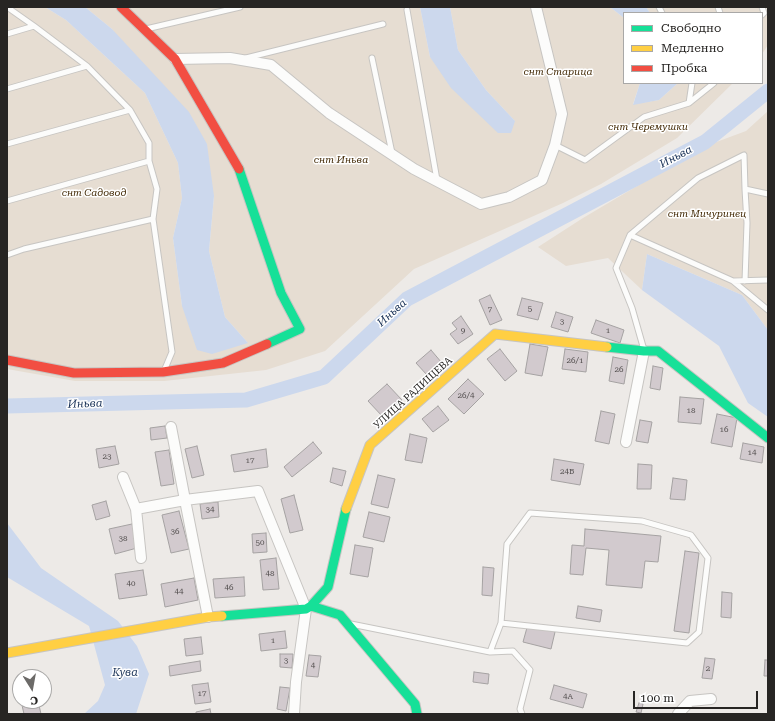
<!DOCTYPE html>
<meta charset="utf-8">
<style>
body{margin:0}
#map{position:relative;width:775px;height:721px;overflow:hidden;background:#edeae7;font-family:"Roboto Serif",serif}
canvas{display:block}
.frame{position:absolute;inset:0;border:8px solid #272523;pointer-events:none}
.legend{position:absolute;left:623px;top:12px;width:140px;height:72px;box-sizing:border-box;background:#fff;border:1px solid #a9a8a7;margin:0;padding:5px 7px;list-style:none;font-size:12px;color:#272523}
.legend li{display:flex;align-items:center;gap:8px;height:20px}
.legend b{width:20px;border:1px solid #a9a8a7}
.north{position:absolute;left:12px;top:669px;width:40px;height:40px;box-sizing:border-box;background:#fff;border:1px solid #a9a8a7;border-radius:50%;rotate:169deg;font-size:11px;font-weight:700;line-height:16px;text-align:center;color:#272523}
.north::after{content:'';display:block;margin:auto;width:14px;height:18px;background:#6c6a68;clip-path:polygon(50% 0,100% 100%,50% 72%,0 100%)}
.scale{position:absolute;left:633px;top:691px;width:125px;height:18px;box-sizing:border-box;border:2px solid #272523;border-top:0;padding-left:5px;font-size:12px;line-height:14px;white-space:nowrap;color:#272523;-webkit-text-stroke:3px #fff;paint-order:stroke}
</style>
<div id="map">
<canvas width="775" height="721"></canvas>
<div class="frame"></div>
<ul class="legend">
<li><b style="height:5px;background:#16e098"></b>Свободно</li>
<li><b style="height:5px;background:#ffcf43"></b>Медленно</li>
<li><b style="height:5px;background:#f24e42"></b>Пробка</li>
</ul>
<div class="north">С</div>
<div class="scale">100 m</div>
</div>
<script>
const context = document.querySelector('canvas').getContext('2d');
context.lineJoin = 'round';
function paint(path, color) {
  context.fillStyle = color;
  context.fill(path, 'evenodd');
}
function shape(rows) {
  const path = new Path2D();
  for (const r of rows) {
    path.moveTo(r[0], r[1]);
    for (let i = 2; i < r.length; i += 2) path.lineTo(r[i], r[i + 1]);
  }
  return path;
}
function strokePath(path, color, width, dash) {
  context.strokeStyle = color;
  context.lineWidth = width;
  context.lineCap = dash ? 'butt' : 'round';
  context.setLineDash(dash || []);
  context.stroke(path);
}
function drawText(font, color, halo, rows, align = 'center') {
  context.font = font + ' "Roboto Serif",serif';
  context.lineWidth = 3;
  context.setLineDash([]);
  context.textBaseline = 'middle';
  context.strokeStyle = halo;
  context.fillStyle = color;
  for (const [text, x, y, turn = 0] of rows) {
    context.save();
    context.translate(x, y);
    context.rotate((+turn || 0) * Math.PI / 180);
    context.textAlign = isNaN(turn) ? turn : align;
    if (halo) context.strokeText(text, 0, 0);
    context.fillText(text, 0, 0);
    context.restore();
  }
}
paint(shape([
 [7,7,45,7,66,20,145,93,178,163,182,198,173,238,182,306,248,343,225,317,209,251,214,196,112,29,85,7,420,7,430,57,515,121,486,90,458,50,450,7,610,7,624,18,624,83,640,83,633,104,659,100,678,83,733,83,677,138,601,184,563,203,414,269,325,351,266,370,164,381,75,381,7,369],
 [646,7,768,7,768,45,762,54,762,13,650,13],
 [768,111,768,330,742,295,647,254,642,290,608,258,566,266,538,247,583,218,681,160,711,144,746,131]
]), '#e6ddd2');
paint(shape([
 [45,7,85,7,112,29,189,112,207,144,214,196,209,251,225,317,248,343,212,354,197,350,182,306,173,238,182,198,178,163,145,93,66,20],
 [420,7,450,7,458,50,486,90,515,121,511,133,498,133,451,88,430,57],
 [610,7,646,7,650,13,624,13,624,18],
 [640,83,678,83,659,100,633,105],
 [647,254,742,295,768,330,768,417,748,403,719,346,642,290],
 [7,523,41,568,118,621,137,646,149,674,136,714,84,714,98,701,105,685,89,626,7,577]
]), '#ccd8ed');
strokePath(shape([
 [7,406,246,400,324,377,407,299,705,142,768,91]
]), '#ccd8ed', 15);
const building = shape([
 [490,295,502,320,490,325,479,300,490,295],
 [522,298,543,303,538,320,517,315,522,298],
 [556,312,573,317,568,332,551,327,556,312],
 [461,316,473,334,458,344,450,334,457,329,452,323,461,316],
 [596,320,624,330,620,343,591,333,596,320],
 [530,344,548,347,542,376,525,373,530,344],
 [500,349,517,371,505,381,487,359,500,349],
 [565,349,588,352,586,372,562,369,565,349],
 [431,350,442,363,427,375,416,363,431,350],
 [613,357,628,360,624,384,609,381,613,357],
 [653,366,663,368,660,390,650,388,653,366],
 [468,379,484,394,464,414,448,399,468,379],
 [387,384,402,400,383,417,368,401,387,384],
 [680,397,704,399,701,424,678,422,680,397],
 [438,406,449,420,433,432,422,419,438,406],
 [601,411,615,414,609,444,595,441,601,411],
 [717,414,737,418,732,447,711,443,717,414],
 [640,420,652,422,648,443,636,441,640,420],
 [165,426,167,438,151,440,150,428,165,426],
 [410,434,427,438,422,463,405,460,410,434],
 [313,442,322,453,292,477,284,467,313,442],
 [743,443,764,447,762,463,740,459,743,443],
 [115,446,119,464,99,468,96,449,115,446],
 [197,446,204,475,192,478,185,449,197,446],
 [266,449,268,467,234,472,231,455,266,449],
 [169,450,174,484,161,486,155,452,169,450],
 [554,459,584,464,580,485,551,480,554,459],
 [638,464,652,465,651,489,637,489,638,464],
 [333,468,346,471,342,486,330,482,333,468],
 [378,475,395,479,388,508,371,504,378,475],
 [673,478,687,480,685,500,670,499,673,478],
 [294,495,303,530,290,533,281,499,294,495],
 [106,501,110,516,96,520,92,505,106,501],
 [218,502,219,517,202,519,200,504,218,502],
 [179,511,189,549,171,553,162,515,179,511],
 [369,512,390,517,384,542,363,537,369,512],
 [132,524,137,548,115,554,109,529,132,524],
 [585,529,661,536,658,562,645,561,642,588,606,585,609,550,586,548,583,575,570,574,572,545,584,546,585,529],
 [266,533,267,552,253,553,252,534,266,533],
 [355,545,373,548,368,577,350,574,355,545],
 [685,551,699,553,689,633,674,631,685,551],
 [276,558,279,589,263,590,260,560,276,558],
 [483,567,494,568,492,596,482,595,483,567],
 [143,570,147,595,119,599,115,574,143,570],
 [244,577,245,596,215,598,213,579,244,577],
 [194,578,198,600,165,607,161,584,194,578],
 [722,592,732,593,731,618,721,617,722,592],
 [578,606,602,610,600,622,576,618,578,606],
 [528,624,555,632,551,649,523,642,528,624],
 [285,631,287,648,261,651,259,634,285,631],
 [201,637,203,654,186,656,184,639,201,637],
 [280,654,293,654,292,668,280,667,280,654],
 [309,655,321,656,318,677,306,676,309,655],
 [705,658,715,659,712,679,702,678,705,658],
 [765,660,768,660,768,676,764,676,765,660],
 [200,661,201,671,170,676,169,666,200,661],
 [474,672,489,674,488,684,473,682,474,672],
 [208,683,211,702,195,704,192,685,208,683],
 [554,685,587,694,583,708,550,699,554,685],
 [280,687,290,688,286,711,277,709,280,687],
 [21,701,38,701,41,714,24,714,21,701],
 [639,703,643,704,641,713,636,712,639,703],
 [210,709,211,714,196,714,196,712,210,709]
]);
paint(building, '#d2cace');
strokePath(building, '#a5a2a2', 1);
const lane = shape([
 [7,7,34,26],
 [659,7,662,13],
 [718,7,720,13],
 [407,10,437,180],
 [762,15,764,13,762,7],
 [146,29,240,7],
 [7,34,34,26,87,66],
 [246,58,383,24],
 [372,58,392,153],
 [7,89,87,66,130,110],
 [689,103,692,83],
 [7,144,130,110,149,143,149,161],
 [555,145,585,160,644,117,689,103,714,83],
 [7,201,149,161,157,189,153,219],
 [630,235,733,281,768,310],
 [7,255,24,249,153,219,172,352,164,371],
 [733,281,768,280],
 [745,281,747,223,745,189,768,194],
 [644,350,632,308,616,268,630,235,698,178,744,155,745,189],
 [351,624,490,652,501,623,507,544,530,513,642,521,691,535,708,558,699,632,687,643,501,623],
 [490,652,513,651,530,670,520,709,522,714]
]);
const street = shape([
 [175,59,230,58,271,65,329,113,414,169,481,204,509,197,542,180,555,145,562,114,536,7],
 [626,442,644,351],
 [123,477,136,509,141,558],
 [136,509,185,500,171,427],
 [208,617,185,500,258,491,306,609,296,682,294,714],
 [678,714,690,701,711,699]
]);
const fast = shape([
 [239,169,281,293,300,329,267,344],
 [607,347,644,351,658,351,768,438],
 [311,606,340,615,415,704,417,714],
 [222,616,306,609,311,606,328,587,346,509]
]);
const slow = shape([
 [346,509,370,445,495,334,607,347],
 [7,653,208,617,222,616]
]);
const jam = shape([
 [121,7,175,59,239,169],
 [7,360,74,373,163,372,223,363,267,344]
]);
strokePath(lane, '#c7c5c2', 7);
strokePath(street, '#c7c5c2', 12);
strokePath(fast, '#c7c5c2', 11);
strokePath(slow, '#c7c5c2', 11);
strokePath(jam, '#c7c5c2', 11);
strokePath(lane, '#fcfcfb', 5);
strokePath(street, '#fcfcfb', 10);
strokePath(fast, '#16e098', 9);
strokePath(slow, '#ffcf43', 9);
strokePath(jam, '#f24e42', 9);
drawText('8px', '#524e4e', null, [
 ["5",530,309],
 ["7",490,310],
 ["3",562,322],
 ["9",463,331],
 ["1",608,331],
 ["26/1",575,361],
 ["26",619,370],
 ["26/4",466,396],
 ["18",691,411],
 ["16",724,430],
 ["14",752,453],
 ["23",107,457],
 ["17",250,461],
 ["24Б",567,472],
 ["34",210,510],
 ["36",175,532],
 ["38",123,539],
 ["50",260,543],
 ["48",270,574],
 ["40",131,584],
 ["46",229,588],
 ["44",179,592],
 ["1",273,641],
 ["3",286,661],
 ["4",313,666],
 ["2",708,669],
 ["17",202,694],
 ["4А",568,697]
]);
drawText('italic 10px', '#442b07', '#fff', [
 ["снт Старица",558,72],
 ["снт Черемушки",648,127],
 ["снт Иньва",341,160],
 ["снт Садовод",94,193],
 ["снт Мичуринец",707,214]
]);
drawText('10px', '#272523', '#fff', [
 ["УЛИЦА РАДИЩЕВА",413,393,-42]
]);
drawText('italic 11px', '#162f55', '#fff', [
 ["Иньва",676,157,-28],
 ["Иньва",392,313,-42],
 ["Иньва",85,404,-2],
 ["Кува",125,673]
]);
</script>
